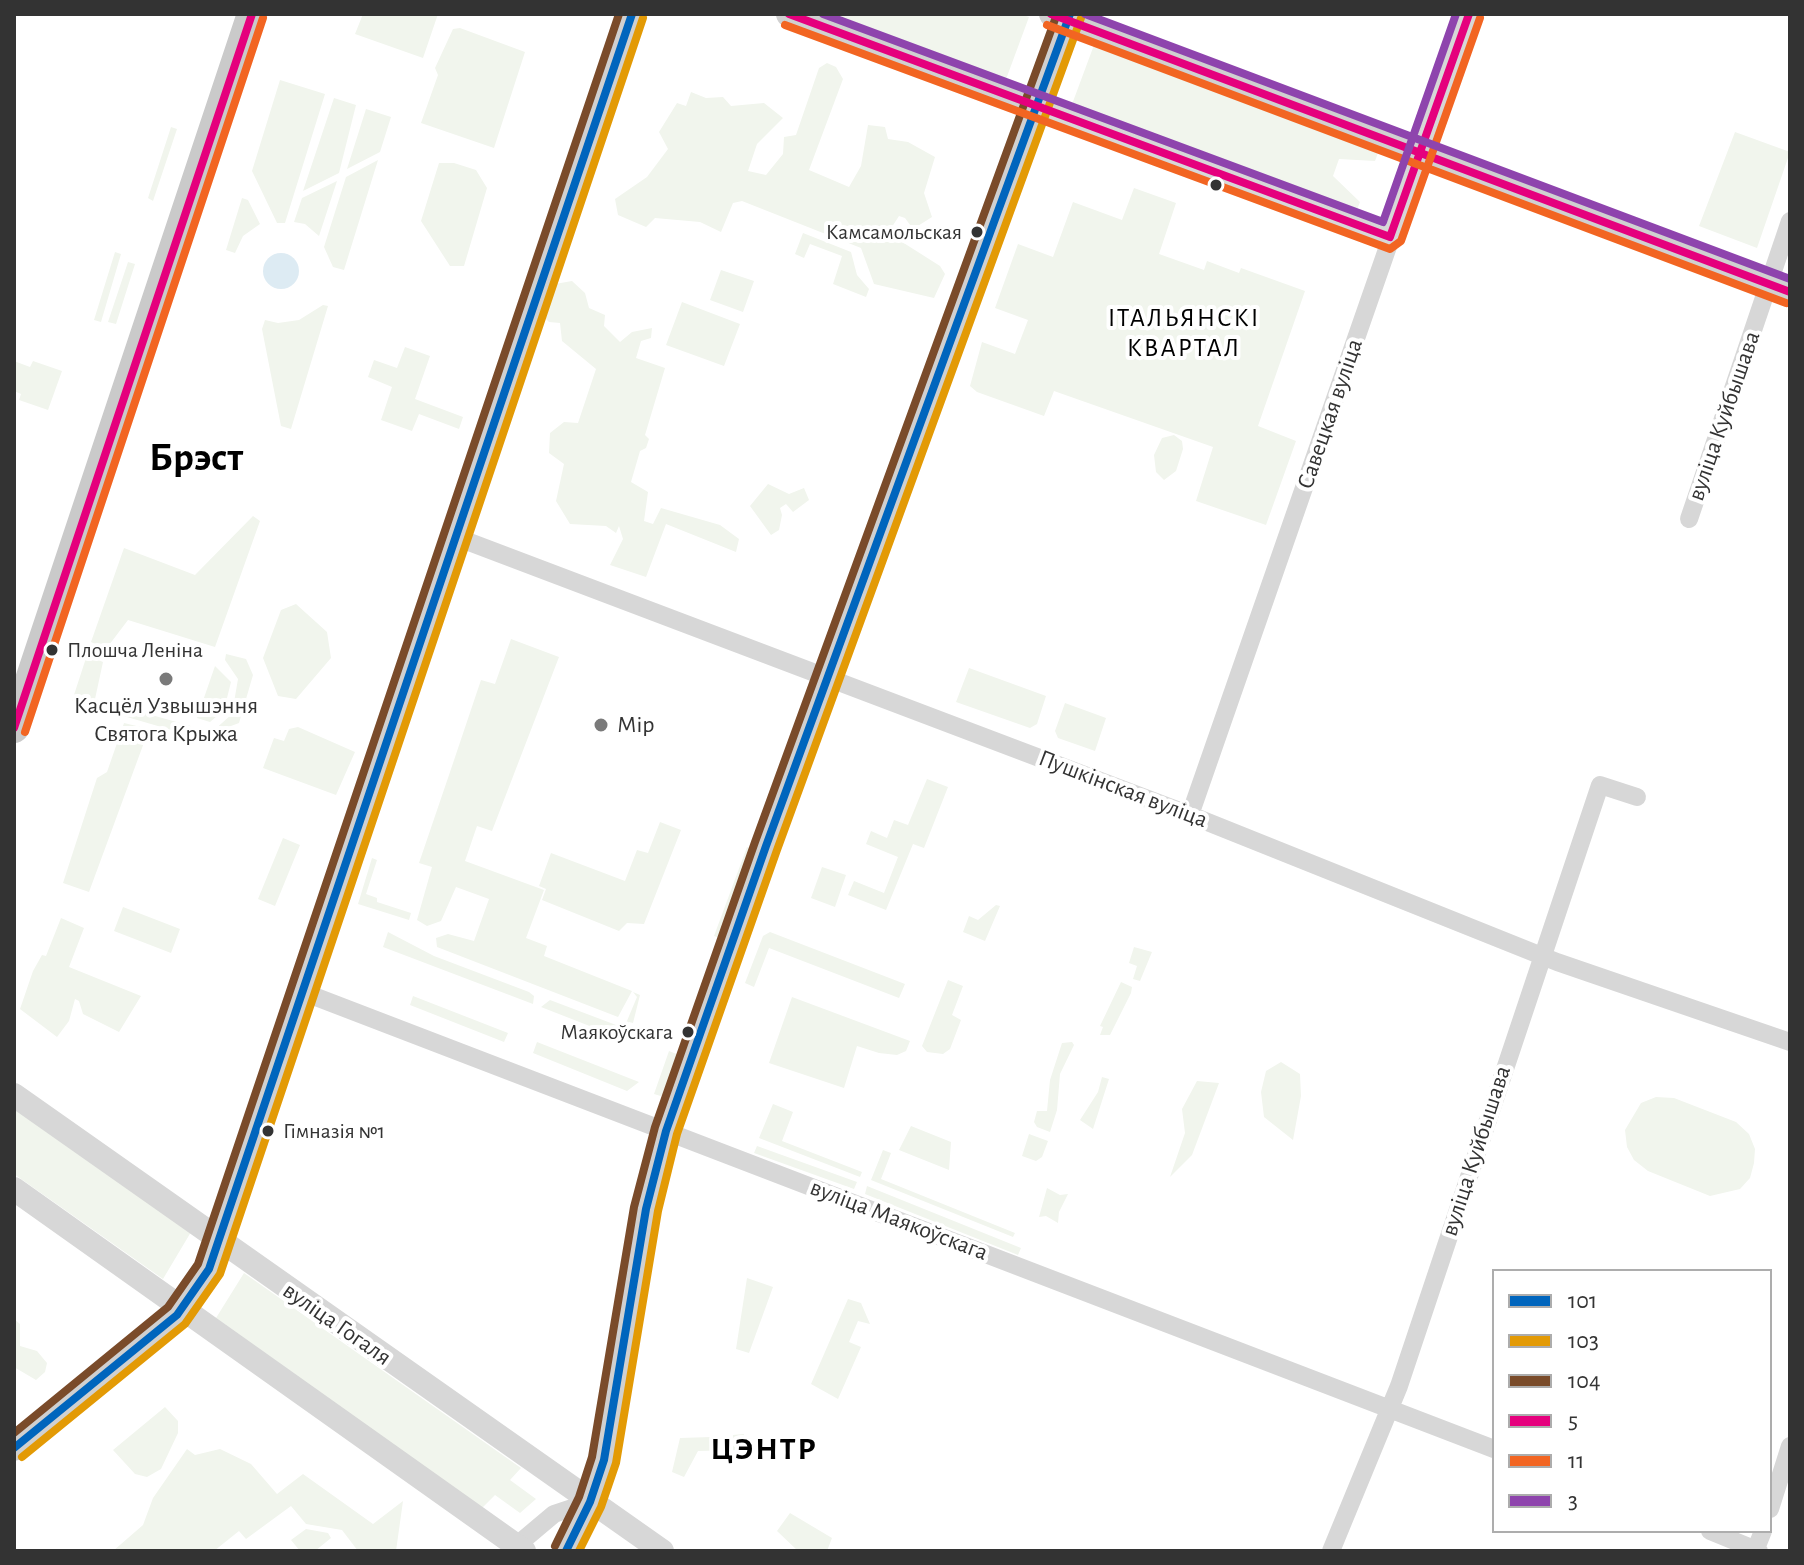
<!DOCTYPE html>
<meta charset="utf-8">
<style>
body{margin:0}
#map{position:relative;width:1804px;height:1565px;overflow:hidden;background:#fff;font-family:"Alegreya Sans",sans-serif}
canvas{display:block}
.frame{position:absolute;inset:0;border:16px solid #333;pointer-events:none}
.legend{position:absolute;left:1492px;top:1269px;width:280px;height:264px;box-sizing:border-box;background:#fff;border:2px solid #adadad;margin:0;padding:10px 14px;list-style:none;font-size:24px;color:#333}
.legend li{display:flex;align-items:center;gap:16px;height:40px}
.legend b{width:40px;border:2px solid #adadad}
</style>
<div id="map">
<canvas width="1804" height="1565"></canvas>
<div class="frame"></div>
<ul class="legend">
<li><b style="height:10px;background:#0065bd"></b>101</li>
<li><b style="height:10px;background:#e39a05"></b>103</li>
<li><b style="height:10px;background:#7a4b2a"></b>104</li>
<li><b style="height:10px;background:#e5007d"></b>5</li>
<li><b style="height:10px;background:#f26522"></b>11</li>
<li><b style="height:10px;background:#8e44ad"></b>3</li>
</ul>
</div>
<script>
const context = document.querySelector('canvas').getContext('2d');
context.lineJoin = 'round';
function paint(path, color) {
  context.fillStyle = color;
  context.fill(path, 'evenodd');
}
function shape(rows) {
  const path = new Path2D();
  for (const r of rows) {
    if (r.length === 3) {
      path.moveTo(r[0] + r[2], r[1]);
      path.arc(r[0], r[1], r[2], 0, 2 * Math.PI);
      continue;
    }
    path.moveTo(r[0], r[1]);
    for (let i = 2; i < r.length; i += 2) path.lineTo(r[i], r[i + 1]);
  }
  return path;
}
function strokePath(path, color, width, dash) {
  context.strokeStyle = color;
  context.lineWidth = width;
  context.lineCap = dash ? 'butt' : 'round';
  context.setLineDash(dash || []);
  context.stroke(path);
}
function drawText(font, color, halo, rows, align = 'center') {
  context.font = font + ' "Alegreya Sans",sans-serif';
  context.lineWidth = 8;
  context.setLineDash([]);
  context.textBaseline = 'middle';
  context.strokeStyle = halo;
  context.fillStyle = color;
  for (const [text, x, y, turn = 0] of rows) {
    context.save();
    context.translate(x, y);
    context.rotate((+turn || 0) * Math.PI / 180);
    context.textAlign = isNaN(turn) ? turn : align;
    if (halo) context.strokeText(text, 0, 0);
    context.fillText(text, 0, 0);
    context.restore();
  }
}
paint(shape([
 [363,14,438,14,423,58,355,34],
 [823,14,1020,14,1029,17,1005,82],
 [460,28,525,52,494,148,421,123,438,75,435,68,453,29],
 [1094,45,1379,150,1375,161,1339,159,1333,176,1360,202,1356,212,1071,107],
 [827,63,836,67,843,79,809,170,849,187,861,166,868,125,885,127,888,139,908,142,935,157,924,193,932,217,913,229,905,218,899,216,888,233,940,266,945,274,934,298,874,284,861,248,742,201,733,203,721,232,700,222,655,218,646,227,618,215,615,199,647,177,668,149,659,132,677,103,686,106,691,92,706,98,723,97,731,106,764,103,783,118,757,144,748,171,766,175,783,154,784,137,796,135,819,68],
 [280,80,325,94,285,223,277,223,252,171],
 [334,98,356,105,339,173,303,191],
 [366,109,391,117,380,152,347,169],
 [171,127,177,129,153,201,148,198],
 [1735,132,1790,152,1757,248,1699,226],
 [378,160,344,270,333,267,324,247,346,177],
 [439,163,454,163,476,170,487,188,464,266,450,266,421,221],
 [337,181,319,236,305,224,294,222,302,198],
 [1134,188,1176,203,1159,254,1204,270,1207,261,1239,273,1241,268,1305,291,1258,426,1296,441,1266,525,1196,501,1213,447,1054,391,1044,416,977,392,970,386,982,342,1015,354,1028,320,995,308,1018,244,1053,257,1073,202,1122,220],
 [242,198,248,200,260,224,243,236,235,253,226,250],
 [803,233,851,252,857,275,869,289,866,297,833,284,842,256,810,244,804,258,795,254],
 [115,252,121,254,101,322,94,320],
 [128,262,135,264,116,324,108,322],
 [721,270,754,281,743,312,710,300],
 [572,281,585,293,589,308,605,315,604,326,620,342,632,332,652,328,651,338,641,341,636,358,665,368,645,435,649,439,646,448,640,451,631,482,648,492,644,521,653,524,661,508,720,525,739,539,736,552,666,524,646,577,610,565,623,539,619,526,616,533,606,526,570,524,556,501,564,464,549,453,550,433,564,422,578,423,596,369,562,341,560,323,549,322,541,314,548,292,555,284],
 [682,302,740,324,724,366,666,345],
 [323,305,328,306,291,429,281,426,262,329,265,320,278,323,299,320],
 [405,347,430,356,415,399,463,417,459,429,419,414,412,431,381,420,392,387,368,377,374,360,397,368],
 [14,361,30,367,33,361,62,371,48,410,19,400,21,394,14,391],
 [1174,435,1182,441,1183,449,1176,471,1164,480,1156,472,1154,455,1162,438],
 [768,484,789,494,804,488,809,500,793,512,786,504,780,508,782,515,779,530,771,535,750,506],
 [253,516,260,521,215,647,128,620,106,649,91,642,124,548,195,575],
 [296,604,327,632,331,658,296,699,278,696,263,658,281,610],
 [511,639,559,657,492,831,477,826,465,861,544,890,526,938,547,946,544,956,632,991,618,1017,437,947,436,938,448,934,474,941,489,899,456,887,441,921,427,926,417,920,432,867,419,863,449,775,481,680,495,684],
 [226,654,246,659,253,675,239,723,199,738,72,701,87,655,103,662,95,699,212,732,232,714,238,679,225,660],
 [215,666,231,682,224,710,210,722,197,718],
 [969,668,1046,696,1037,724,1030,728,956,702],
 [1065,703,1106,718,1095,751,1058,738,1055,731],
 [124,723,149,729,89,892,63,883,97,778,107,772],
 [298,727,355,752,336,795,263,768,274,738,284,741,289,729],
 [927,779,948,787,924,848,913,844,886,910,848,895,854,881,884,893,898,857,866,844,871,831,887,838,894,820,908,825],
 [660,822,681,830,644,924,627,923,619,931,542,900,546,889,539,886,551,853,625,881,637,850,648,853],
 [283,838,300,845,275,906,258,899],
 [747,847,755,850,723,939,714,936],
 [372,858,377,860,366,894,377,898,377,902,411,913,409,920,358,904],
 [822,867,846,875,835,907,811,898],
 [996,905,1000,906,985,941,963,932,969,916,978,920],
 [123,907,180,929,171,953,114,931],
 [61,918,84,928,69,967,141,996,119,1032,83,1014,79,1001,75,999,69,1021,57,1037,20,1009,33,971,42,955,46,956],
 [388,932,434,956,529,992,534,996,533,1004,383,947],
 [770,932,905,984,899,998,769,948,754,987,745,983,763,936],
 [1134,947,1152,952,1140,981,1133,979,1137,966,1129,963],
 [948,980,963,986,952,1015,961,1020,950,1049,943,1054,927,1052,922,1046],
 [1121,982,1132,987,1131,993,1110,1035,1100,1035,1103,1027,1100,1026],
 [633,992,640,995,633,1023,629,1022,625,1033,631,1035,628,1041,541,1007,550,1000,624,1028,637,997],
 [413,996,508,1033,504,1042,410,1005],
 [792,997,910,1041,906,1051,897,1055,879,1053,857,1046,844,1088,769,1063],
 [537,1042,639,1082,627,1091,533,1053],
 [1072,1042,1074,1045,1060,1074,1057,1110,1050,1132,1037,1127,1034,1122,1037,1111,1047,1111,1050,1080,1062,1043],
 [669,1051,679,1055,664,1097,654,1094],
 [1281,1062,1300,1074,1301,1096,1293,1140,1264,1117,1261,1092,1266,1071],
 [1102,1077,1109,1079,1093,1129,1080,1120,1098,1092],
 [1197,1081,1219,1083,1192,1155,1170,1177,1185,1133,1182,1109],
 [1656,1097,1674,1098,1736,1122,1749,1134,1755,1149,1754,1163,1750,1178,1740,1189,1710,1196,1648,1171,1634,1160,1627,1147,1625,1130,1641,1103],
 [773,1104,793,1112,782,1141,862,1172,860,1177,759,1138],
 [14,1108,191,1232,163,1279,14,1174],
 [911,1126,951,1142,949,1170,899,1150],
 [1029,1134,1048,1141,1042,1157,1036,1161,1022,1156],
 [757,1146,857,1182,854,1189,754,1153],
 [883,1150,891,1153,881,1179,1015,1233,1013,1237,871,1180],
 [867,1186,1021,1248,1018,1255,865,1194],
 [1047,1188,1060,1195,1068,1194,1059,1212,1058,1223,1046,1216,1039,1217],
 [244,1273,521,1468,510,1480,536,1499,520,1513,495,1495,482,1508,216,1318],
 [747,1278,773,1287,749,1353,736,1349],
 [848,1299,861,1303,870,1324,858,1321,849,1342,861,1347,838,1399,811,1384],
 [14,1319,20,1324,20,1346,37,1351,47,1363,45,1372,36,1380,14,1367],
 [165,1407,178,1421,178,1433,161,1469,147,1477,135,1474,113,1450],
 [744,1434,742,1450,698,1451,684,1477,672,1472,680,1438,711,1437,712,1442,733,1442,733,1435],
 [187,1449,195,1455,220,1449,251,1464,277,1494,303,1474,373,1524,403,1501,396,1551,358,1551,342,1530,306,1524,291,1506,246,1539,239,1531,214,1551,113,1551,143,1525,153,1498],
 [790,1513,832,1538,827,1551,798,1551,777,1531],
 [306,1529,328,1533,331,1538,315,1551,300,1551,291,1540]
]), '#f1f5ed');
paint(shape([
 [281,271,18]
]), '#ddebf3');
strokePath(shape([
 [1035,106,1390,237],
 [1689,519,1790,221],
 [456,537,1190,815,1557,962,1790,1042],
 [1190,815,1469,14],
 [303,992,1494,1449],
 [1770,1509,1790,1446],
 [1710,1531,1759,1551],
 [510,1551,554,1514,590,1502],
 [1331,1551,1399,1386,1600,785,1637,797],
 [1755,1551,1763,1531]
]), '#d7d7d7', 18);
strokePath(shape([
 [14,1095,662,1551],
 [14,1189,524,1551]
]), '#d7d7d7', 24);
strokePath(shape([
 [789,14,1035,106],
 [1052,14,1790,292],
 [14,1448,177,1315,209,1269,632,14],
 [566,1551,590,1502,604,1460,646,1209,666,1131,766,846,1070,14]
]), '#d0d0d0', 26);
strokePath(shape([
 [14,728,252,14]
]), '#cacaca', 30);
strokePath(shape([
 [14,1448,177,1315,209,1269,632,14],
 [566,1551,590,1502,604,1460,646,1209,666,1131,766,846,1070,14]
]), '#0065bd', 8);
strokePath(shape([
 [22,1457,185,1324,220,1274,643,18],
 [579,1551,601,1507,616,1463,658,1211,677,1134,777,850,1081,18]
]), '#e39a05', 8);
strokePath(shape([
 [14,1433,168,1307,198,1264,619,14],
 [555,1546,579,1497,592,1457,634,1207,655,1127,755,842,1057,14]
]), '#7a4b2a', 8);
strokePath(shape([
 [789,14,1390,237,1469,14],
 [1051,14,1790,292],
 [14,728,252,14]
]), '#e5007d', 8);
strokePath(shape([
 [785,25,1390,249,1401,241,1480,18],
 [1047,25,1786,303],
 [25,732,263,18]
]), '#f26522', 8);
strokePath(shape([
 [823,14,1383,222,1456,14],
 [1085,14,1790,279]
]), '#8e44ad', 8);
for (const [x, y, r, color] of [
 [1216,185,7,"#333"],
 [977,232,7,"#333"],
 [52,650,7,"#333"],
 [166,679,8,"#7a7a7a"],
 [601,725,8,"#7a7a7a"],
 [688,1032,7,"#333"],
 [268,1131,7,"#333"]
]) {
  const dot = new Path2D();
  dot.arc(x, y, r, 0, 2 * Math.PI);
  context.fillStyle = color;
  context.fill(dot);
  strokePath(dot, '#fff', 3);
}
drawText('22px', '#333', '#fff', [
 ["Камсамольская",962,232],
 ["Плошча Леніна",67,650,"left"],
 ["Маякоўскага",673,1032],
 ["Гімназія №1",283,1131,"left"]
], 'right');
drawText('24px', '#333', '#fff', [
 ["Савецкая вуліца",1330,414,-71],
 ["вуліца Куйбышава",1724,416,-71],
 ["Пушкінская вуліца",1123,789,21],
 ["вуліца Куйбышава",1476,1151,-72],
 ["вуліца Маякоўскага",899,1220,21],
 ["вуліца Гогаля",337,1324,35]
]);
drawText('24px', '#333', '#fff', [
 ["Касцёл Узвышэння",166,706],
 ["Святога Крыжа",166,734],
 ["Мір",617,725,"left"]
]);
context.letterSpacing = '2px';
drawText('26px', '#000', '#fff', [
 ["ІТАЛЬЯНСКІ",1184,318],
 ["КВАРТАЛ",1184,348]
]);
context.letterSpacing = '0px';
context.letterSpacing = '2px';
drawText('bold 32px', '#000', '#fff', [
 ["ЦЭНТР",764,1449]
]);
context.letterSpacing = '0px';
drawText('bold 40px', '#000', '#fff', [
 ["Брэст",196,458]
]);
</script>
